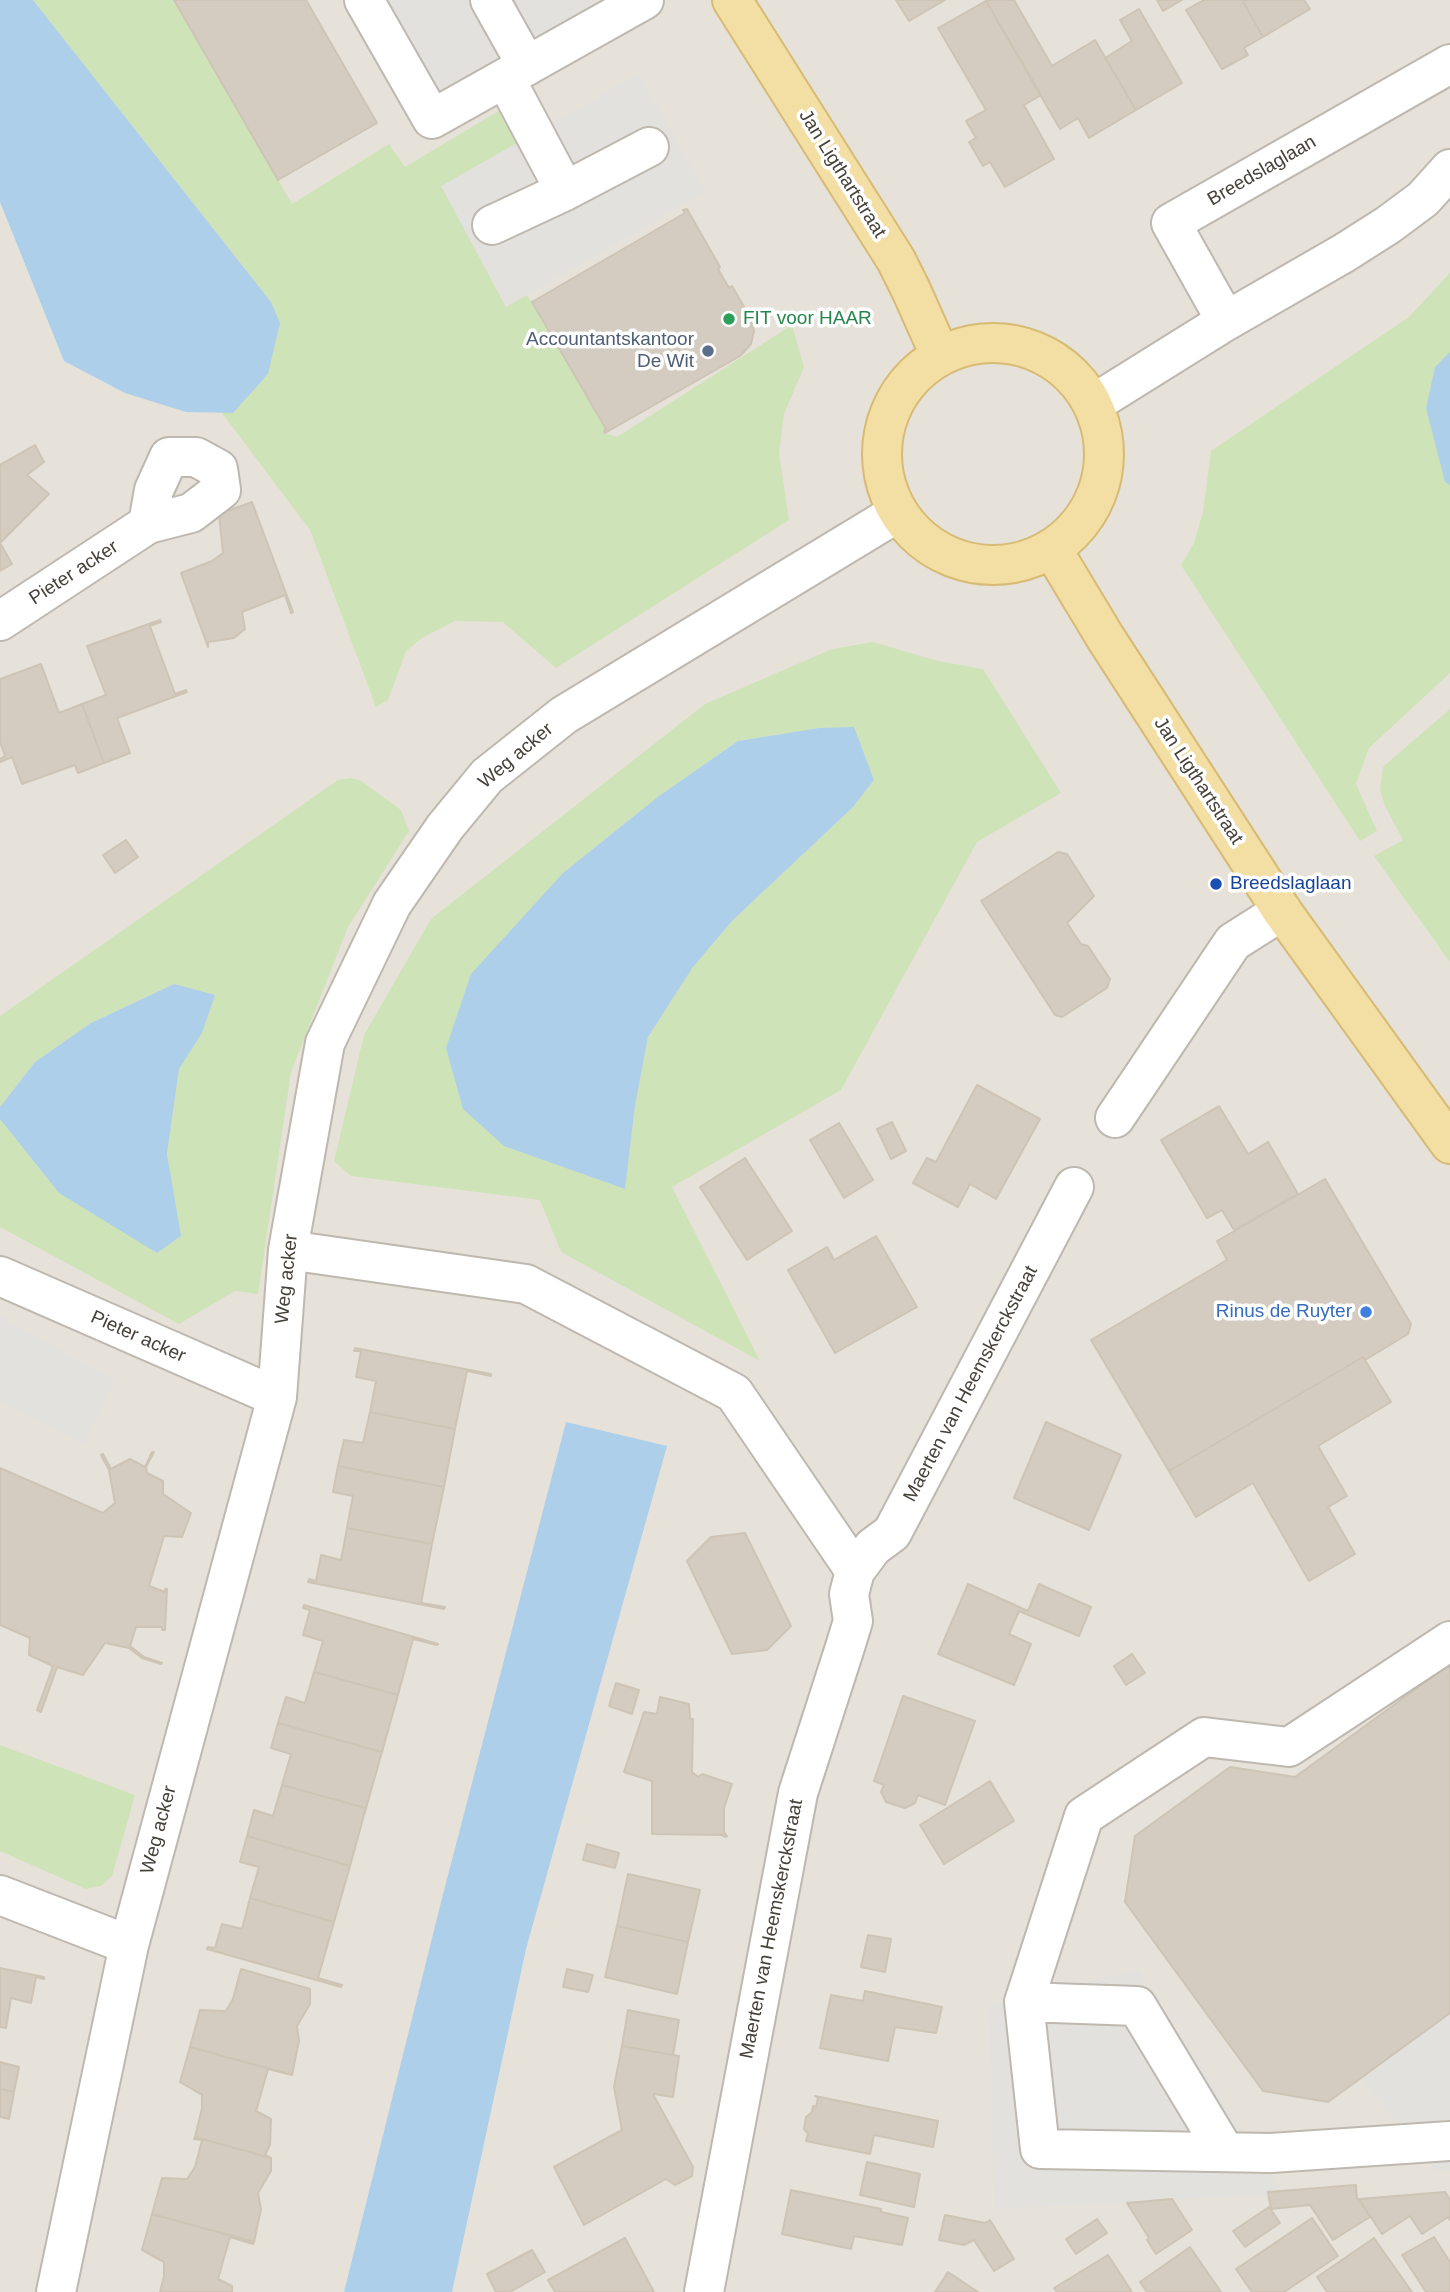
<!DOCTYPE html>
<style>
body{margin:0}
canvas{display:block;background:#f3f1ea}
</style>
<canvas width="1450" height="2292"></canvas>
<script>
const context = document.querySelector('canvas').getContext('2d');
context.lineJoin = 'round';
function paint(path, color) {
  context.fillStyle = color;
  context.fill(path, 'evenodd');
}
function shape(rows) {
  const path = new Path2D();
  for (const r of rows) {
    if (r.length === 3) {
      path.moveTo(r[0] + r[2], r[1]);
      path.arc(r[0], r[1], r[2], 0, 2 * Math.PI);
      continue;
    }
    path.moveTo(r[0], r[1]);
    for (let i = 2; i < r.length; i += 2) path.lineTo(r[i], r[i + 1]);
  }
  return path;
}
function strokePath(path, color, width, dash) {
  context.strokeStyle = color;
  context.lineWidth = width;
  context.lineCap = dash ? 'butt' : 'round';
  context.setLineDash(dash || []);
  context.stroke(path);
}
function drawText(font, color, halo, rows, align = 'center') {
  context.font = font + ' Helvetica,sans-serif';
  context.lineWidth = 7;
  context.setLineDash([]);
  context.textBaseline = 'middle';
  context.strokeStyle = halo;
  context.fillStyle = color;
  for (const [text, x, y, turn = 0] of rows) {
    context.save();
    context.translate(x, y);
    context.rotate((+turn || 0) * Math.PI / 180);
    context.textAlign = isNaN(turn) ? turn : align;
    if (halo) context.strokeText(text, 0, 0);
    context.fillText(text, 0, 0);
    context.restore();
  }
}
paint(shape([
 [0,0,1450,0,1450,2292,0,2292]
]), '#e6e2d9');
paint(shape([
 [33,0,174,0,292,204,389,144,405,167,502,109,523,139,506,306,527,295,606,429,604,431,605,433,617,437,792,325,804,367,784,414,779,453,789,520,556,668,503,622,455,621,422,638,406,651,388,700,376,707,310,530,222,413,234,413,271,302],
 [1450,273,1450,673,1369,748,1356,784,1377,831,1360,841,1181,565,1194,543,1203,512,1211,451,1409,317],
 [873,642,938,661,983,669,1061,793,977,842,841,1090,672,1187,760,1361,561,1252,540,1200,351,1176,334,1161,364,1035,431,919,705,704,832,649],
 [819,728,854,728,874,780,853,807,732,921,693,967,648,1037,635,1106,625,1188,583,1172,563,873,659,796,738,741],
 [1450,709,1450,962,1374,856,1403,840,1385,806,1380,790,1383,767],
 [351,778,361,781,401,810,409,831,348,927,291,1072,258,1294,235,1291,179,1324,0,1227,0,1119,59,1193,180,1236,167,1154,179,1068,202,1033,174,984,91,1023,35,1062,0,1107,0,1016,338,780],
 [0,1745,135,1795,112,1876,101,1886,86,1889,0,1851]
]), '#cfe3b8');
paint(shape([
 [371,0,594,0,598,7,427,98],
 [639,74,705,192,506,307,441,186],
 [0,1316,115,1380,84,1444,0,1401],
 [1138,1970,1283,2194,994,2209,989,2004],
 [1450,2013,1450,2170,1437,2171,1360,2078]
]), '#e2e1de');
paint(shape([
 [0,0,33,0,271,302,280,323,268,374,233,413,186,412,125,393,64,361,0,202],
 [1450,352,1450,485,1445,482,1426,408,1435,367],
 [854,727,874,780,853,807,732,921,693,967,648,1037,635,1106,625,1189,504,1146,463,1109,446,1048,471,974,563,873,659,796,738,741,819,728],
 [174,984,215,995,202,1033,179,1069,167,1154,181,1236,157,1253,59,1193,0,1119,0,1107,35,1062,91,1023],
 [566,1422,667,1446,526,1949,452,2292,344,2292,441,1902]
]), '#aecfe9');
const building = shape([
 [174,0,306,0,377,123,278,180,174,0],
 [896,0,945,0,909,21,896,0],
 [988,0,1014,0,1052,66,1095,40,1136,110,1089,138,1078,118,1060,129,986,1,988,0],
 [1157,0,1182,0,1163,11,1157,0],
 [1204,0,1242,0,1263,37,1244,48,1248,55,1222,69,1186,10,1204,0],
 [1242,0,1304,0,1310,9,1263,37,1242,0],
 [986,1,1041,95,1024,105,1054,159,1005,187,990,162,983,166,969,142,976,138,966,121,986,110,938,28,986,1],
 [1139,9,1182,83,1136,110,1105,58,1132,41,1120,20,1139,9],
 [687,209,720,267,718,269,729,288,732,286,750,317,754,331,751,344,740,356,605,433,604,431,606,429,532,302,685,213,683,210,687,209],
 [35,445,44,462,27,475,49,494,0,543,12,564,0,571,0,465,35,445],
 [252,502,293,612,291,613,285,595,242,612,245,629,234,638,208,642,208,647,181,573,212,561,223,553,219,514,252,502],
 [160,620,161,622,150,626,175,694,186,690,187,692,117,718,130,753,104,763,82,704,106,695,87,646,160,620],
 [41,664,59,713,82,704,104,763,78,773,75,765,22,784,12,757,0,762,0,759,5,756,0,742,0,679,41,664],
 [126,840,138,857,115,873,103,855,126,840],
 [1058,852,1067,854,1094,896,1067,923,1081,944,1088,946,1110,979,1107,988,1062,1017,1055,1015,981,901,1058,852],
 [977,1085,1040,1119,996,1199,970,1184,958,1207,913,1183,927,1158,936,1162,977,1085],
 [1219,1106,1248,1154,1268,1142,1298,1194,1234,1230,1222,1210,1207,1218,1161,1140,1219,1106],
 [892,1122,906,1151,891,1159,877,1129,892,1122],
 [839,1123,873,1180,844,1198,810,1140,839,1123],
 [745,1158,792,1231,747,1260,700,1187,745,1158],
 [1325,1179,1411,1324,1408,1334,1365,1360,1363,1357,1169,1471,1091,1340,1227,1260,1217,1241,1325,1179],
 [876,1236,917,1307,835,1353,788,1270,827,1247,834,1260,876,1236],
 [355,1348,491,1374,491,1376,467,1371,455,1429,370,1412,376,1381,356,1377,361,1351,354,1351,355,1348],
 [1363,1357,1391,1402,1318,1446,1347,1496,1328,1507,1355,1554,1309,1581,1253,1483,1196,1517,1169,1471,1363,1357],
 [370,1412,455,1429,444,1487,338,1466,344,1440,363,1443,370,1412],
 [1046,1422,1121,1455,1089,1530,1014,1498,1046,1422],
 [152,1452,154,1452,146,1467,147,1473,163,1481,163,1494,191,1513,182,1537,164,1536,149,1586,165,1592,165,1589,167,1589,165,1630,162,1630,162,1627,136,1627,130,1646,144,1657,162,1663,161,1664,142,1658,129,1648,105,1643,83,1675,57,1667,41,1712,37,1710,53,1666,29,1655,30,1638,0,1625,0,1468,103,1513,115,1503,109,1470,101,1455,103,1454,111,1469,130,1459,145,1467,152,1452],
 [338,1466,444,1487,432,1544,347,1528,353,1496,333,1492,338,1466],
 [347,1528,432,1544,421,1603,445,1607,444,1609,308,1582,309,1579,316,1581,321,1555,341,1560,347,1528],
 [745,1533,791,1626,767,1650,732,1654,687,1561,711,1537,745,1533],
 [968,1584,1028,1611,1039,1584,1091,1607,1079,1636,1019,1611,1009,1634,1031,1644,1014,1685,938,1654,968,1584],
 [304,1605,438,1644,437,1645,413,1639,398,1695,314,1672,323,1641,303,1635,310,1610,303,1608,304,1605],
 [1132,1654,1145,1673,1126,1685,1114,1666,1132,1654],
 [1450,1664,1450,2013,1328,2102,1263,2091,1125,1902,1135,1836,1230,1767,1295,1777,1450,1664],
 [314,1672,398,1695,382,1752,278,1723,286,1697,305,1703,314,1672],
 [616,1683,639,1690,632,1714,609,1706,616,1683],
 [903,1696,975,1721,945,1805,918,1795,915,1803,905,1808,886,1802,881,1792,884,1785,874,1781,903,1696],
 [660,1697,689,1704,690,1719,693,1719,692,1772,698,1777,702,1774,732,1784,724,1808,724,1832,727,1836,725,1837,722,1835,652,1834,652,1781,624,1772,644,1712,657,1714,660,1697],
 [278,1723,382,1752,366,1808,282,1785,291,1754,271,1748,278,1723],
 [990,1781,1014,1821,944,1864,920,1825,990,1781],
 [282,1785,366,1808,350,1866,247,1836,254,1810,273,1816,282,1785],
 [247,1836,350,1866,334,1922,250,1898,259,1867,240,1862,247,1836],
 [587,1844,619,1853,615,1868,583,1860,587,1844],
 [628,1874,700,1890,688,1942,617,1926,628,1874],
 [250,1898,334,1922,318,1978,342,1985,341,1987,207,1949,208,1947,215,1948,222,1924,242,1929,250,1898],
 [617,1926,688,1942,677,1994,605,1977,617,1926],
 [868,1935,891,1939,885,1972,861,1967,868,1935],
 [0,1968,44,1977,44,1979,36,1977,31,2003,11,1998,6,2028,0,2027,0,1968],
 [241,1969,310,1989,310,2004,297,2026,299,2041,292,2075,190,2047,200,2010,226,2011,233,1999,241,1969],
 [567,1969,593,1975,588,1992,563,1987,567,1969],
 [865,1991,942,2007,936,2033,895,2027,888,2061,820,2048,831,1995,863,2001,865,1991],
 [628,2010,679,2020,673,2055,622,2046,628,2010],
 [622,2046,679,2056,673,2097,654,2094,654,2096,693,2167,692,2176,675,2185,666,2179,584,2225,554,2167,622,2130,614,2087,622,2046],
 [190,2047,292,2075,268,2069,256,2111,271,2119,270,2145,265,2155,271,2158,195,2137,202,2108,202,2095,180,2082,190,2047],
 [0,2062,19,2067,14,2092,0,2089,0,2062],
 [0,2089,14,2092,9,2119,0,2117,0,2089],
 [815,2096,938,2121,933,2147,874,2135,870,2154,806,2141,808,2134,804,2129,806,2117,812,2112,813,2106,816,2107,818,2098,815,2096],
 [195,2137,271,2158,271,2171,258,2193,261,2209,254,2242,152,2214,162,2178,187,2179,195,2167,202,2140,194,2139,195,2137],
 [867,2162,920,2174,914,2207,860,2195,867,2162],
 [1356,2185,1357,2199,1359,2199,1370,2217,1333,2240,1310,2205,1271,2209,1268,2192,1356,2185],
 [791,2190,881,2209,881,2212,908,2218,902,2245,854,2236,851,2249,782,2234,791,2190],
 [1445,2192,1450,2200,1450,2220,1448,2217,1422,2234,1410,2216,1382,2234,1359,2199,1445,2192],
 [1172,2199,1192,2230,1156,2254,1147,2240,1149,2238,1127,2203,1172,2199],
 [1269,2207,1280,2223,1245,2247,1233,2231,1269,2207],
 [152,2214,254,2242,253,2244,230,2237,218,2279,232,2286,232,2292,160,2292,164,2276,164,2262,142,2250,152,2214],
 [945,2215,985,2223,990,2220,1014,2259,994,2271,974,2240,964,2245,939,2240,945,2215],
 [1312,2218,1338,2256,1284,2292,1252,2292,1236,2269,1312,2218],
 [1097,2219,1107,2233,1076,2254,1066,2239,1097,2219],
 [1434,2237,1450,2262,1450,2292,1426,2292,1402,2255,1434,2237],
 [625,2238,654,2292,555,2292,548,2280,625,2238],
 [1374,2238,1412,2292,1327,2292,1317,2277,1374,2238],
 [1190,2247,1221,2292,1147,2292,1140,2282,1190,2247],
 [532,2250,545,2272,510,2292,496,2292,487,2274,532,2250],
 [1108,2255,1132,2292,1057,2292,1054,2288,1108,2255],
 [948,2272,978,2292,935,2292,948,2272]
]);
paint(building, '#d4ccc1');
strokePath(building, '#cec4b5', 2);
const minor = shape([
 [364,0,432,119,644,0],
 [490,0,527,66],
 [505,78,565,191],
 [492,225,565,191,649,147],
 [1226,321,1171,223,1450,64],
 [1093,404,1226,321,1344,253,1388,225,1423,199,1450,169],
 [0,621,148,524,191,513,221,490,218,469,196,457,169,457,154,490,148,524],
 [1115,1118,1233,942,1282,911],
 [288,1250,526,1284,734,1393,855,1571],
 [0,1276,277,1397],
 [1450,1641,1289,1747,1204,1737,1084,1816,1024,2002,1040,2149,1271,2153,1450,2141],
 [0,1895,129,1945],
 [1024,2002,1137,2006,1225,2152],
 [56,2292,129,1945,277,1397,288,1250,325,1043,392,904,445,827,487,776,564,715,897,513],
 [704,2292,798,1793,846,1644,853,1621,849,1594,855,1571,873,1547,892,1533,1074,1187]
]);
const major = shape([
 [732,0,896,260,911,290,940,355],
 [993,454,111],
 [1052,549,1105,637,1282,911,1450,1144]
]);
strokePath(minor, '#beb8ae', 42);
strokePath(major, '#d7bb74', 42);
strokePath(minor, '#fff', 38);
strokePath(major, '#f3dea3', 38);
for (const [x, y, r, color] of [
 [729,319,7,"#2e9e5b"],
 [708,351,7,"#5c6f8a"],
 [1216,884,7,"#1a4fb4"],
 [1366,1312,7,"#3f7fe0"]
]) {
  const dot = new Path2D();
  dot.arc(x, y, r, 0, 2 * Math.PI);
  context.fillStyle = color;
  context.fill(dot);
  strokePath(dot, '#fff', 2.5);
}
drawText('19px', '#464139', '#fff', [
 ["Breedslaglaan",1262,171,-30],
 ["Jan Ligthartstraat",842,174,58],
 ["Pieter acker",74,573,-33],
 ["Weg acker",516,756,-40],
 ["Jan Ligthartstraat",1198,781,57],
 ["Weg acker",287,1279,-84],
 ["Pieter acker",138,1337,24],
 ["Maerten van Heemskerckstraat",971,1384,-62],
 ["Weg acker",159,1830,-75],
 ["Maerten van Heemskerckstraat",772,1929,-79]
]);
drawText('19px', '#27864d', '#fff', [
 ["FIT voor HAAR",743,319]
], 'left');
drawText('19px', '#4e5e75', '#fff', [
 ["Accountantskantoor",694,340],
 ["De Wit",694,362]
], 'right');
drawText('19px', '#164399', '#fff', [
 ["Breedslaglaan",1230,884]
], 'left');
drawText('19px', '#366cbe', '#fff', [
 ["Rinus de Ruyter",1352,1312]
], 'right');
</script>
